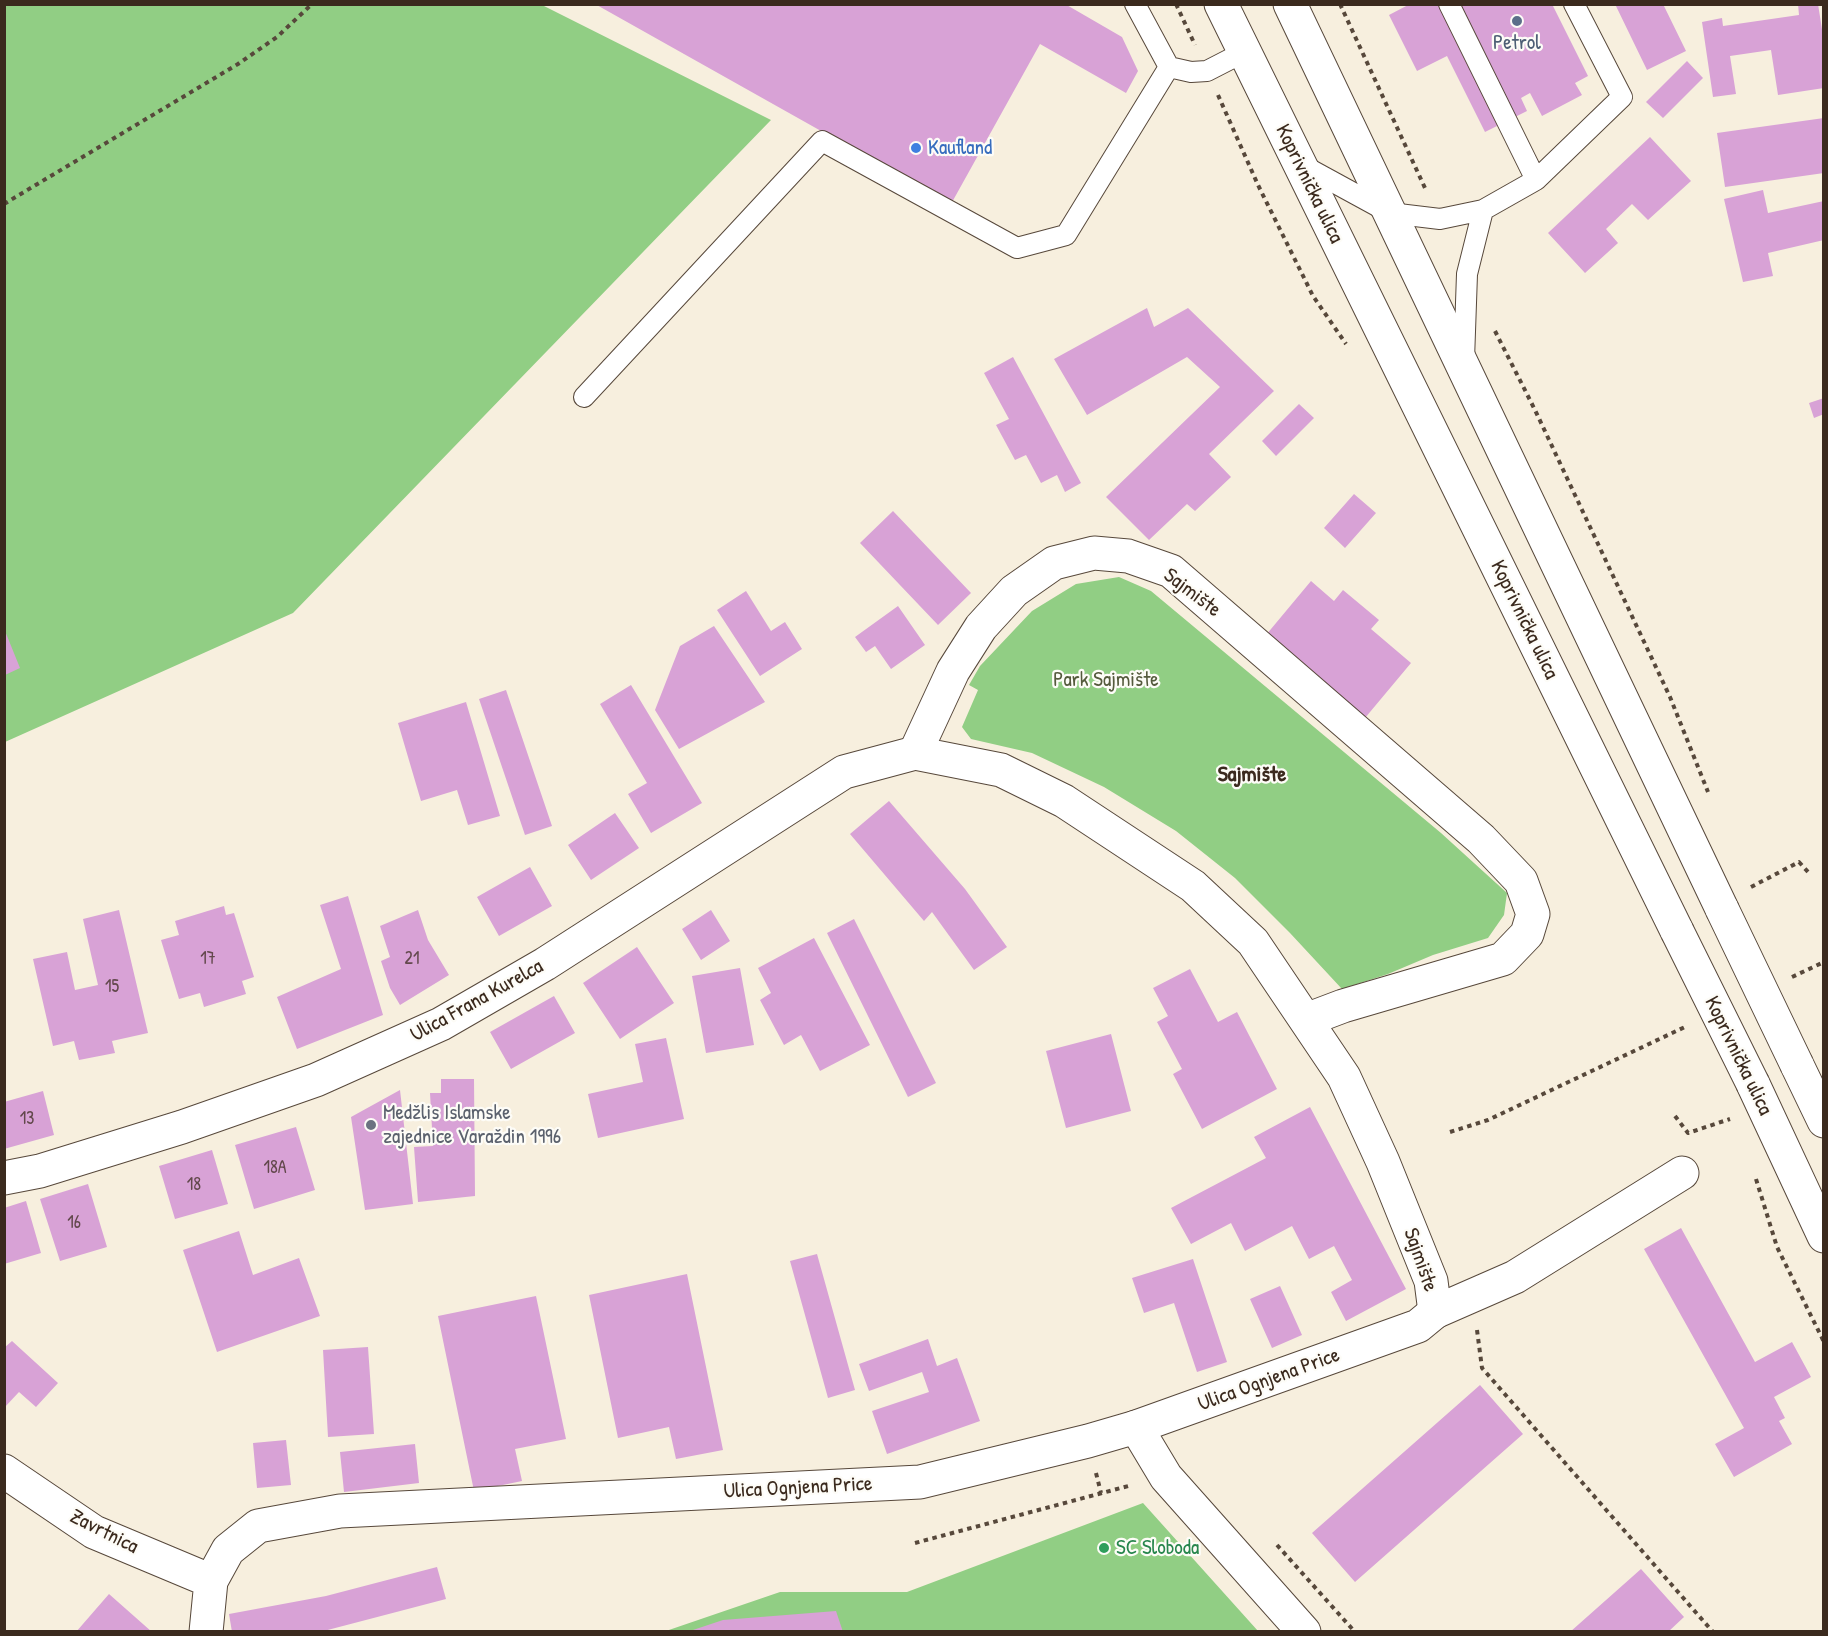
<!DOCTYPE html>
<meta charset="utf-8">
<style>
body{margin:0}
#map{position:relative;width:1828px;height:1636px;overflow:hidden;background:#f7efde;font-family:"Patrick Hand",sans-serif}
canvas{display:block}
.frame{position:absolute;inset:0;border:6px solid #3b2a1e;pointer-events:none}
</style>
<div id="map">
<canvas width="1828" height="1636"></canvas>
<div class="frame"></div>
</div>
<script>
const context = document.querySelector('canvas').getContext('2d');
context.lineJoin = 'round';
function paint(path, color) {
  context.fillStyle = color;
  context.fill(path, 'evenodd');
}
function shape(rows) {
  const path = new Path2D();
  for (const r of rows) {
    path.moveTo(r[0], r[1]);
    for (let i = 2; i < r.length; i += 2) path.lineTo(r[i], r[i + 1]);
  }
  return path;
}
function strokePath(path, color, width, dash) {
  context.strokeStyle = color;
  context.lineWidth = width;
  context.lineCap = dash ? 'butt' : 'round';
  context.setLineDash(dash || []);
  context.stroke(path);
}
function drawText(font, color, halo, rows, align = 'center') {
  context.font = font + ' "Patrick Hand",sans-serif';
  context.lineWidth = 4.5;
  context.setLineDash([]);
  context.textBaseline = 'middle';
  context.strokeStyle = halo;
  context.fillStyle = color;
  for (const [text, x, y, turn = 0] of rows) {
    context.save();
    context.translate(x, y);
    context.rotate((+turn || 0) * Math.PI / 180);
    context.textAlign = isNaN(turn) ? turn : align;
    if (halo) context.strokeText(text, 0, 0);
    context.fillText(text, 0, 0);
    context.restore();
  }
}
paint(shape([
 [4,5,542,5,771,120,293,613,5,742],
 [1119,577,1151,591,1441,833,1507,893,1504,915,1488,938,1433,955,1388,974,1342,989,1290,933,1235,878,1176,831,1104,787,1032,753,971,739,962,727,978,690,969,685,980,666,1032,611,1076,584],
 [1143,1503,1258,1631,663,1632,780,1592,907,1592]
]), '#91ce84');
paint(shape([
 [595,4,1065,4,1122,37,1138,71,1126,93,1040,44,951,204],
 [1410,4,1552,4,1588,76,1575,83,1582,95,1542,116,1530,93,1521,98,1527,111,1485,132,1447,56,1417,71,1389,15],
 [1615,4,1663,4,1686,51,1647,70],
 [1798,4,1818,4,1824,42,1824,88,1778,95,1771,50,1730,56,1736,94,1713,97,1702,22,1722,18,1723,26,1799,15],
 [1687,61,1703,78,1663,118,1646,102],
 [1824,118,1824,173,1725,187,1717,133],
 [1650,137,1691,181,1648,220,1632,204,1606,229,1618,243,1585,273,1548,233],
 [1763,190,1768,213,1824,201,1824,240,1768,253,1773,276,1743,282,1724,199],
 [1147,308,1154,327,1188,308,1274,391,1209,454,1231,477,1195,511,1187,504,1149,540,1106,497,1220,387,1187,357,1087,415,1054,359],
 [1013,357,1081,483,1065,492,1057,475,1041,483,1026,455,1015,460,996,425,1009,419,984,373],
 [1824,398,1824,414,1814,418,1809,403],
 [1299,404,1314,418,1276,456,1262,441],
 [1354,494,1376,513,1345,548,1324,528],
 [893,511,971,593,938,625,860,543],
 [1311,581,1334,601,1343,590,1379,620,1371,629,1411,663,1365,718,1266,635],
 [746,591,771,631,785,622,802,649,760,676,717,610],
 [898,606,925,645,891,669,875,646,866,652,855,637],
 [714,626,765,702,679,749,655,710,680,646],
 [5,631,20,668,5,675],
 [631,685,702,803,651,833,628,794,647,783,600,704],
 [506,690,552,826,525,835,479,699],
 [466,702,500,816,468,825,457,790,421,801,398,723],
 [889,801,965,889,1007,947,974,970,932,912,924,921,850,834],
 [615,813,639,848,591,880,568,845],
 [530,867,552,906,499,936,477,897],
 [348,896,383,1015,297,1049,277,997,341,969,320,905],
 [224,906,226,915,234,913,254,977,242,981,246,994,204,1007,200,993,179,999,161,940,179,935,175,921],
 [119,910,148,1033,112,1041,115,1053,79,1060,74,1041,53,1046,33,959,67,952,75,990,98,985,83,919],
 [418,910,428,940,449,975,400,1005,390,988,381,961,390,957,380,926],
 [711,910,730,941,701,960,682,929],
 [854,919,936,1083,908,1097,827,933],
 [814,938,870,1045,820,1071,801,1035,784,1045,760,1000,771,993,758,968],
 [637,947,674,1003,620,1039,583,983],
 [740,968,754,1045,706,1053,692,976],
 [1190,969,1218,1022,1237,1012,1277,1089,1202,1129,1173,1074,1182,1069,1157,1022,1168,1016,1153,988],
 [554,996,575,1033,511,1069,490,1032],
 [1111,1034,1131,1111,1066,1128,1046,1051],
 [666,1038,684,1119,598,1138,588,1094,643,1082,635,1044],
 [441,1079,474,1079,475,1196,418,1202,414,1147,433,1146,430,1093,441,1093],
 [400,1090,413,1204,365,1210,351,1117],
 [43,1091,54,1135,4,1149,4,1102],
 [1310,1107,1406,1289,1346,1321,1331,1292,1352,1280,1334,1246,1309,1259,1292,1226,1245,1251,1231,1223,1191,1244,1171,1208,1266,1158,1254,1137],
 [296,1127,315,1190,254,1209,235,1145],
 [212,1150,228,1204,175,1219,159,1166],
 [88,1184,107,1247,60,1261,40,1199],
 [26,1201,41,1253,4,1264,4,1208],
 [1681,1228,1755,1362,1792,1342,1811,1377,1774,1397,1785,1418,1779,1421,1792,1444,1734,1477,1715,1444,1744,1428,1644,1249],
 [239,1231,253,1275,299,1258,320,1316,217,1352,183,1250],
 [817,1254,855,1390,828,1398,790,1261],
 [1193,1259,1227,1362,1197,1372,1174,1303,1144,1313,1132,1278],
 [687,1274,723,1450,676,1459,669,1427,618,1438,589,1295],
 [1280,1286,1302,1335,1272,1348,1250,1299],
 [536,1296,566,1439,515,1449,522,1481,474,1491,438,1316],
 [928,1339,937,1366,957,1358,980,1421,887,1454,872,1411,929,1392,922,1372,869,1391,859,1364],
 [12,1341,58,1383,36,1407,19,1392,4,1408,4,1348],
 [368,1347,374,1434,328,1437,323,1350],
 [1480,1385,1523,1434,1355,1582,1312,1533],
 [286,1440,291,1485,257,1488,253,1443],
 [415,1444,419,1483,344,1492,340,1452],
 [437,1567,446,1599,320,1632,232,1632,229,1614,326,1596],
 [1641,1569,1684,1617,1668,1632,1570,1632],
 [109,1594,152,1632,76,1632],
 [836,1611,843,1632,690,1631,723,1620]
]), '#d8a2d6');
const lane = shape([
 [1135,4,1169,67,1191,72,1207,71,1244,52],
 [1449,4,1536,180,1483,210,1467,274,1464,360],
 [1302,165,1390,213,1440,219,1483,210],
 [1536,180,1622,97,1574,4],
 [584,397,822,141,1017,248,1066,235,1169,67]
]);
const street = shape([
 [1306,1020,1343,1006,1503,959,1527,934,1533,914,1521,881,1481,839,1171,571,1128,556,1094,553,1054,563,1014,591,981,627,953,671,915,753,1001,770,1064,801,1193,886,1253,942,1344,1077,1383,1162,1431,1281,1435,1312,1515,1277,1682,1173],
 [4,1471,94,1532,211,1581],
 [206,1632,211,1581,228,1550,258,1526,340,1511,920,1482,1088,1441,1136,1427]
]);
const secondary = shape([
 [1221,4,1677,931],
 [1290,4,1722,909],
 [1797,1065,1824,1121],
 [1753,1084,1824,1236],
 [4,1178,40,1171,182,1127,316,1080,441,1024,545,964,844,772,915,753],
 [1304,1632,1166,1477,1136,1427,1418,1326,1435,1312]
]);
strokePath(lane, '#57483b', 22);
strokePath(street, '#57483b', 35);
strokePath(secondary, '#57483b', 35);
strokePath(shape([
 [1176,4,1195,45],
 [1340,4,1425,188],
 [1218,95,1258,185,1313,296,1346,344],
 [4,204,238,64,277,37,312,4],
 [1495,331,1535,410,1670,697,1708,792],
 [1751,887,1799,862,1808,872],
 [1792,977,1824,962],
 [1675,1116,1688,1133,1730,1119],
 [1450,1132,1488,1120,1687,1026],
 [1756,1179,1777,1247,1824,1342],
 [1477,1330,1482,1368,1713,1632],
 [1096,1473,1101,1493],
 [915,1543,1132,1485],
 [1277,1545,1355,1632]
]), '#57483b', 4, [4.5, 4.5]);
strokePath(lane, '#fff', 20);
strokePath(street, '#fff', 33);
strokePath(secondary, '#fff', 33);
const secondaryBridge = shape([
 [1722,909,1797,1065],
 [1677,931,1753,1084]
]);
strokePath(secondaryBridge, '#57483b', 35, []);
strokePath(secondaryBridge, '#fff', 33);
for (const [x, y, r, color] of [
 [1517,21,6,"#5c6f8a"],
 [916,148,6,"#3f7fe0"],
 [371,1125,6,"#6b7280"],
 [1104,1548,6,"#2e9e5b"]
]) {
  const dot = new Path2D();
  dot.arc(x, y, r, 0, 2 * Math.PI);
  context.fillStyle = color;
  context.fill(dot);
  strokePath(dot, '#fdfcf7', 2);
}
drawText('18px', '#62484c', null, [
 ["17",208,959],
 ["21",412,959],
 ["15",112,987],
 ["13",27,1119],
 ["18A",275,1168],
 ["18",194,1185],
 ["16",74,1223]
]);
drawText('21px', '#4e5e75', '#fdfcf7', [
 ["Petrol",1517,43]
]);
drawText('21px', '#366cbe', '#fdfcf7', [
 ["Kaufland",928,148]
], 'left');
drawText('21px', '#3b2a1e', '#fdfcf7', [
 ["Koprivnička ulica",1309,184,64],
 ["Sajmište",1192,593,37],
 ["Koprivnička ulica",1524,620,64],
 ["Ulica Frana Kurelca",477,1001,-29],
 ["Koprivnička ulica",1738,1056,64],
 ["Sajmište",1420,1260,71],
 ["Ulica Ognjena Price",1269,1380,-20],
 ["Ulica Ognjena Price",798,1488,-3],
 ["Zavrtnica",104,1532,27]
]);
drawText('21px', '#555b3d', '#fdfcf7', [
 ["Park Sajmište",1106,680]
]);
drawText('21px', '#5b616d', '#fdfcf7', [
 ["Medžlis Islamske",383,1113],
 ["zajednice Varaždin 1996",383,1137]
], 'left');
drawText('21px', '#27864d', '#fdfcf7', [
 ["SC Sloboda",1116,1548]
], 'left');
drawText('bold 22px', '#3b2a1e', '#fdfcf7', [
 ["Sajmište",1252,775]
]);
</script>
